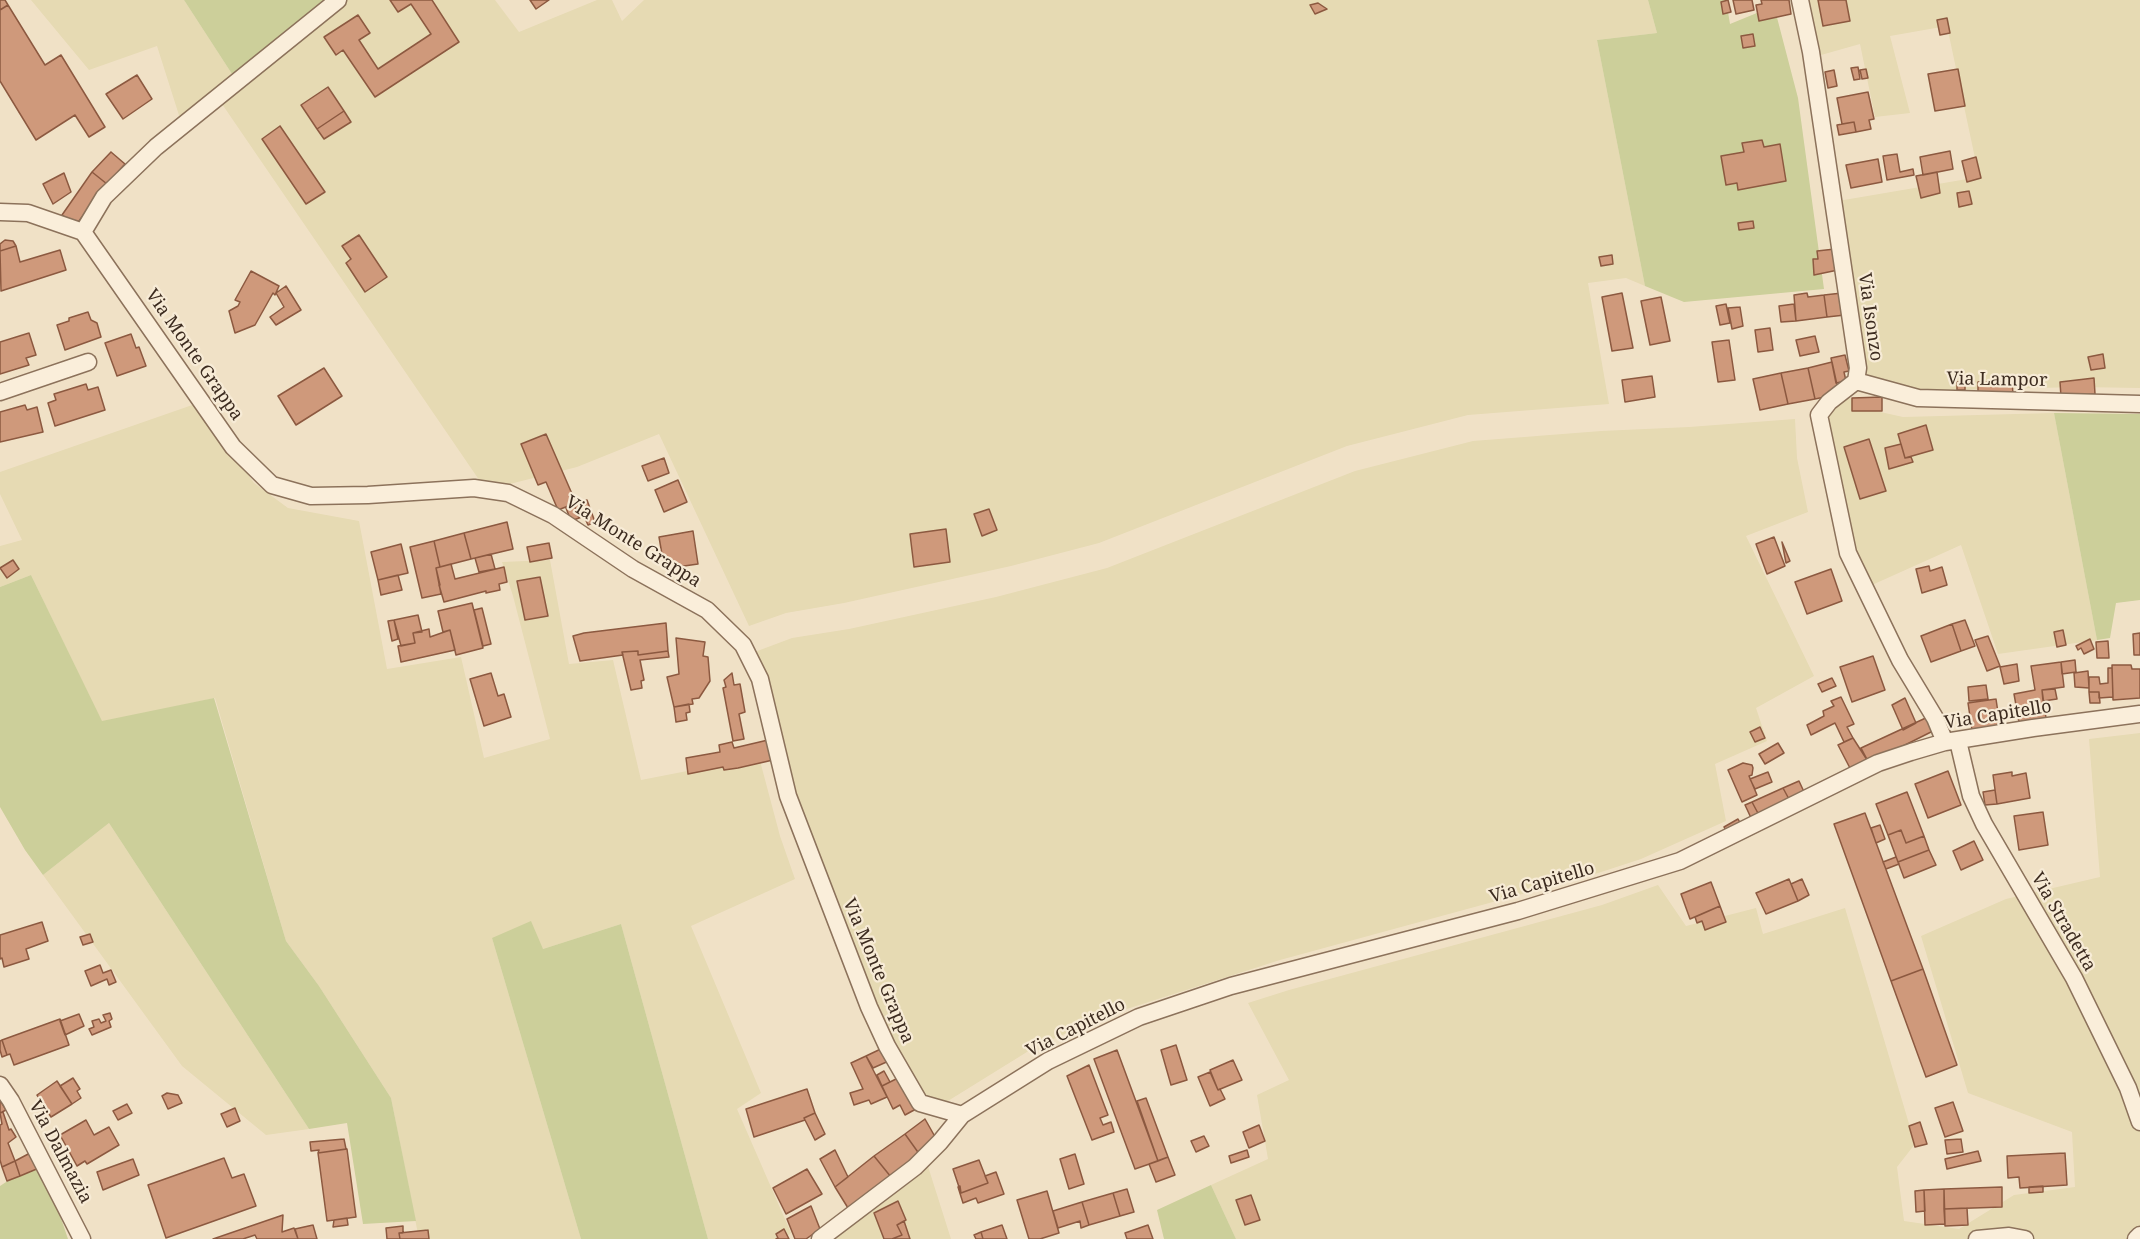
<!DOCTYPE html>
<style>
body{margin:0}
canvas{display:block;background:#f0e1c6}
</style>
<canvas width="2140" height="1239"></canvas>
<script>
const context = document.querySelector('canvas').getContext('2d');
context.lineJoin = 'round';
function paint(path, color) {
  context.fillStyle = color;
  context.fill(path, 'evenodd');
}
function shape(rows) {
  const path = new Path2D();
  for (const r of rows) {
    path.moveTo(r[0], r[1]);
    for (let i = 2; i < r.length; i += 2) path.lineTo(r[i], r[i + 1]);
  }
  return path;
}
function strokePath(path, color, width, dash) {
  context.strokeStyle = color;
  context.lineWidth = width;
  context.lineCap = dash ? 'butt' : 'round';
  context.setLineDash(dash || []);
  context.stroke(path);
}
function drawText(font, color, halo, rows, align = 'center') {
  context.font = font + ' "Noto Serif",serif';
  context.lineWidth = 4.5;
  context.setLineDash([]);
  context.textBaseline = 'middle';
  context.strokeStyle = halo;
  context.fillStyle = color;
  for (const [text, x, y, turn = 0] of rows) {
    context.save();
    context.translate(x, y);
    context.rotate((+turn || 0) * Math.PI / 180);
    context.textAlign = isNaN(turn) ? turn : align;
    if (halo) context.strokeText(text, 0, 0);
    context.fillText(text, 0, 0);
    context.restore();
  }
}
paint(shape([
 [31,0,184,0,232,74,346,0,495,0,519,32,597,0,612,0,622,21,644,0,1648,0,1657,33,1597,40,1645,286,1626,278,1588,283,1609,404,1468,415,1347,446,1099,543,1011,566,844,603,786,613,749,626,659,434,577,467,486,490,222,104,184,131,157,46,89,70],
 [1800,0,2140,0,2140,388,2080,387,1906,391,1863,375,1838,201,1979,177,1947,26,1890,36,1910,113,1875,117,1860,44,1814,57],
 [1850,398,1876,411,1903,417,2054,413,2097,640,1998,654,1961,545,1863,589,1821,413],
 [198,403,254,483,288,508,359,521,387,669,461,657,484,758,550,739,513,596,502,562,550,560,569,664,613,660,641,780,759,757,780,836,795,879,691,926,761,1093,737,1109,791,1233,784,1239,708,1239,621,924,543,949,492,938,581,1239,419,1239,391,1098,319,986,286,941,215,698,102,722,31,575,0,587,0,546,22,540,0,494,0,472],
 [1795,419,1797,458,1808,512,1746,536,1814,676,1756,708,1767,741,1715,764,1726,821,1641,859,1592,875,1280,960,1108,1015,1035,1047,935,1109,911,1075,878,1013,804,828,752,653,792,638,849,629,996,597,1107,568,1355,471,1473,441,1601,431,1689,427],
 [2140,733,2140,1239,1236,1239,1211,1185,1268,1159,1257,1095,1289,1080,1248,1003,1289,990,1602,905,1658,885,1686,926,1756,908,1763,934,1845,908,1915,1144,1897,1167,1904,1221,1959,1229,2014,1195,2075,1187,2072,1132,1968,1093,1921,936,2006,899,2100,877,2089,739],
 [109,823,309,1129,266,1135,182,1066,43,875],
 [926,1160,951,1239,834,1239,867,1213]
]), '#e6dab3');
paint(shape([
 [184,0,343,0,344,2,232,74],
 [1648,0,1726,0,1730,24,1774,6,1798,98,1824,289,1684,302,1645,286,1597,40,1657,33],
 [2054,413,2140,414,2140,600,2116,603,2110,638,2097,640],
 [31,575,102,721,214,698,286,941,319,986,391,1098,416,1221,363,1224,347,1123,309,1129,109,823,43,875,25,850,0,807,0,587],
 [531,921,543,949,621,924,708,1239,581,1239,492,938],
 [41,1159,68,1239,0,1239,0,1186],
 [1211,1185,1236,1239,1164,1239,1157,1210]
]), '#cccf9a');
const building = shape([
 [0,0,5,0,8,5,0,10,0,0],
 [390,0,432,0,459,42,375,97,343,50,336,55,324,37,358,15,370,33,359,40,378,69,431,34,411,4,398,12,390,0],
 [530,0,549,0,536,9,530,0],
 [1728,0,1731,12,1723,14,1721,2,1728,0],
 [1733,0,1752,0,1754,10,1736,14,1733,0],
 [1761,0,1789,0,1791,14,1759,21,1756,5,1762,4,1761,0],
 [1818,0,1846,0,1850,21,1823,26,1818,0],
 [1318,3,1327,9,1315,14,1310,5,1318,3],
 [8,5,45,65,61,55,105,127,89,137,75,115,36,140,0,81,0,10,8,5],
 [1947,18,1950,33,1940,35,1937,20,1947,18],
 [1753,34,1755,46,1743,48,1741,36,1753,34],
 [1858,67,1860,79,1854,80,1851,68,1858,67],
 [1866,69,1868,78,1862,79,1860,70,1866,69],
 [1958,69,1965,106,1935,111,1928,74,1958,69],
 [1834,70,1837,86,1828,88,1825,72,1834,70],
 [137,75,152,99,123,119,106,94,137,75],
 [328,87,344,111,317,129,301,105,328,87],
 [1868,92,1874,119,1869,120,1871,129,1856,132,1854,122,1842,124,1837,98,1868,92],
 [344,111,351,122,324,139,317,129,344,111],
 [1854,122,1856,132,1839,135,1837,125,1854,122],
 [280,126,325,192,306,204,262,139,280,126],
 [1762,140,1764,147,1780,144,1786,181,1738,190,1737,183,1726,185,1721,156,1744,152,1742,143,1762,140],
 [1950,151,1953,169,1923,175,1920,157,1950,151],
 [111,152,125,164,107,184,92,172,111,152],
 [1897,154,1900,172,1913,169,1914,175,1887,180,1883,156,1897,154],
 [1976,157,1981,178,1967,182,1962,161,1976,157],
 [1878,159,1882,182,1851,188,1846,165,1878,159],
 [92,172,107,184,76,225,62,215,92,172],
 [1937,172,1940,193,1921,198,1916,176,1937,172],
 [64,173,71,192,53,204,43,184,64,173],
 [1969,191,1972,204,1959,207,1957,193,1969,191],
 [1753,221,1754,228,1739,230,1738,223,1753,221],
 [359,235,387,277,365,292,346,263,351,259,342,246,359,235],
 [5,240,13,241,16,246,0,251,0,244,5,240],
 [16,246,20,262,60,250,66,270,1,291,0,251,16,246],
 [1835,249,1838,270,1814,275,1813,259,1818,259,1817,251,1835,249],
 [1612,255,1613,264,1601,266,1599,257,1612,255],
 [251,271,279,286,275,295,273,293,255,325,235,333,229,311,238,306,240,302,235,300,251,271],
 [286,286,301,310,276,325,270,317,284,307,276,293,286,286],
 [1622,293,1633,348,1612,351,1602,297,1622,293],
 [1807,293,1808,297,1824,295,1827,317,1796,321,1794,295,1807,293],
 [1842,293,1845,315,1827,317,1824,295,1842,293],
 [1661,297,1670,341,1650,345,1641,301,1661,297],
 [1726,304,1730,323,1720,325,1716,306,1726,304],
 [1794,304,1796,321,1781,322,1779,306,1794,304],
 [1740,307,1743,326,1732,329,1728,308,1740,307],
 [88,312,91,320,97,323,101,337,65,350,57,325,69,321,69,318,88,312],
 [1770,328,1773,350,1758,352,1755,330,1770,328],
 [29,333,36,355,26,358,29,365,0,374,0,342,29,333],
 [131,334,136,348,139,347,146,366,117,376,105,343,131,334],
 [1815,336,1819,352,1800,356,1796,340,1815,336],
 [1729,340,1735,380,1718,382,1712,342,1729,340],
 [2103,354,2105,368,2091,370,2088,357,2103,354],
 [1845,355,1849,371,1844,372,1846,381,1836,383,1831,358,1845,355],
 [1832,362,1839,394,1815,399,1808,368,1832,362],
 [324,368,342,396,296,425,278,396,324,368],
 [1808,368,1815,399,1788,404,1781,373,1808,368],
 [1781,373,1788,404,1760,410,1753,379,1781,373],
 [1652,376,1655,397,1625,402,1622,380,1652,376],
 [2094,378,2095,394,2061,397,2060,382,2094,378],
 [2012,381,2013,394,1978,396,1978,382,2012,381],
 [1957,382,1965,382,1965,390,1957,390,1957,382],
 [86,384,88,390,98,387,105,410,55,426,48,403,56,400,54,394,86,384],
 [1882,397,1882,411,1852,411,1852,398,1882,397],
 [25,405,27,410,37,407,43,432,0,442,0,412,25,405],
 [1926,425,1933,450,1905,458,1898,434,1926,425],
 [546,434,576,503,558,510,546,482,538,485,521,444,546,434],
 [1869,439,1886,491,1860,499,1844,447,1869,439],
 [1901,444,1905,458,1911,457,1913,462,1889,469,1885,448,1901,444],
 [664,458,669,473,648,481,642,466,664,458],
 [678,480,687,502,664,512,655,490,678,480],
 [587,500,595,522,588,525,584,516,579,518,574,505,587,500],
 [574,505,579,518,571,521,566,508,574,505],
 [989,509,997,530,982,536,974,514,989,509],
 [507,522,513,549,471,559,464,533,507,522],
 [946,529,950,562,914,567,910,534,946,529],
 [693,531,698,564,677,567,676,564,664,566,659,537,693,531],
 [464,533,471,559,440,567,434,541,464,533],
 [1774,537,1785,566,1767,574,1756,544,1774,537],
 [434,541,440,567,436,568,441,594,422,598,410,547,434,541],
 [1782,542,1790,561,1786,563,1782,542],
 [549,543,552,558,530,562,527,547,549,543],
 [401,544,408,573,378,580,371,552,401,544],
 [491,554,495,569,479,572,475,558,491,554],
 [13,560,19,569,7,578,0,568,13,560],
 [451,564,455,579,504,567,507,582,499,584,500,590,486,593,486,591,444,602,439,585,440,585,436,568,451,564],
 [1929,566,1930,571,1942,567,1947,585,1922,593,1916,569,1929,566],
 [1831,569,1842,601,1807,614,1795,582,1831,569],
 [398,575,402,590,381,595,378,580,398,575],
 [540,577,548,616,525,620,517,581,540,577],
 [472,603,483,648,456,655,450,630,443,632,438,611,472,603],
 [482,608,491,644,483,646,474,610,482,608],
 [418,615,422,632,413,633,415,643,401,646,394,620,418,615],
 [394,620,398,639,392,641,388,621,394,620],
 [1965,620,1975,646,1961,651,1952,624,1965,620],
 [666,623,668,651,638,655,638,651,622,652,623,655,580,661,573,636,584,633,666,623],
 [1952,624,1961,651,1931,662,1921,636,1952,624],
 [429,629,430,637,450,630,455,650,401,662,398,646,415,643,413,633,429,629],
 [2063,630,2066,645,2057,647,2054,632,2063,630],
 [2140,633,2140,655,2134,655,2133,634,2140,633],
 [1988,636,2000,666,1987,671,1975,640,1988,636],
 [676,638,705,642,703,656,708,657,710,681,699,698,692,699,693,704,674,707,667,677,679,674,676,638],
 [2090,639,2094,649,2084,654,2081,648,2078,650,2076,646,2090,639],
 [2108,641,2109,658,2097,658,2096,642,2108,641],
 [638,651,638,655,668,651,669,657,640,660,644,680,641,681,642,688,631,690,622,652,638,651],
 [1873,656,1885,690,1852,702,1840,667,1873,656],
 [2075,660,2076,672,2062,674,2061,662,2075,660],
 [2061,662,2064,687,2042,690,2046,718,2019,722,2014,694,2035,690,2031,666,2061,662],
 [2017,664,2019,681,2004,684,2000,667,2017,664],
 [2112,665,2131,665,2132,669,2140,669,2140,698,2113,700,2112,665],
 [2108,668,2112,668,2113,697,2099,698,2099,692,2089,692,2089,677,2099,677,2100,684,2108,683,2108,668],
 [2088,671,2089,688,2075,687,2074,673,2088,671],
 [491,673,498,696,504,694,511,717,484,726,470,679,491,673],
 [732,673,734,685,740,684,745,712,739,714,744,739,733,741,723,688,726,687,724,680,732,673],
 [1832,678,1836,686,1822,692,1818,684,1832,678],
 [1986,685,1988,699,1969,701,1968,687,1986,685],
 [2055,689,2057,699,2043,701,2042,690,2055,689],
 [2089,692,2099,692,2100,703,2090,703,2089,692],
 [1841,697,1854,724,1847,727,1853,738,1844,742,1835,723,1811,735,1807,725,1824,716,1823,711,1834,706,1831,701,1841,697],
 [1905,698,1916,723,1903,730,1892,705,1905,698],
 [1996,699,2000,726,1972,730,1968,703,1996,699],
 [689,704,690,712,686,713,687,720,676,722,674,707,689,704],
 [1930,716,1937,729,1869,763,1861,748,1930,716],
 [1760,727,1765,738,1755,742,1750,732,1760,727],
 [1853,738,1869,763,1852,772,1838,745,1853,738],
 [768,740,773,760,738,768,724,770,723,767,688,774,686,758,720,752,719,745,732,742,734,748,768,740],
 [1778,743,1784,753,1765,764,1759,754,1778,743],
 [1743,763,1752,765,1753,768,1752,775,1749,776,1757,795,1742,802,1728,770,1743,763],
 [1948,771,1961,805,1928,818,1915,784,1948,771],
 [1768,772,1772,782,1755,789,1750,779,1768,772],
 [2012,772,2012,776,2026,773,2030,798,1997,804,1993,775,2012,772],
 [1799,781,1805,794,1790,801,1783,788,1799,781],
 [1783,788,1790,801,1760,817,1752,802,1783,788],
 [1995,790,1997,804,1985,805,1983,792,1995,790],
 [1907,792,1924,836,1906,843,1901,830,1888,835,1876,804,1907,792],
 [1752,802,1760,817,1752,820,1745,805,1752,802],
 [2043,812,2048,845,2019,850,2014,816,2043,812],
 [1865,813,1923,969,1891,981,1834,824,1865,813],
 [1738,819,1742,826,1728,834,1724,827,1738,819],
 [1880,825,1885,839,1876,843,1871,828,1880,825],
 [1901,830,1906,843,1924,836,1929,850,1898,862,1888,835,1901,830],
 [1974,841,1983,860,1961,870,1953,851,1974,841],
 [1929,850,1936,865,1904,878,1898,862,1929,850],
 [1896,857,1899,864,1886,869,1883,862,1896,857],
 [1789,879,1798,901,1766,914,1756,893,1789,879],
 [1802,879,1809,895,1798,901,1791,884,1802,879],
 [1711,882,1720,906,1690,919,1681,894,1711,882],
 [1720,906,1726,922,1705,930,1702,921,1697,923,1695,917,1720,906],
 [42,922,48,941,26,949,29,959,4,967,2,958,0,959,0,935,42,922],
 [90,934,93,942,83,945,80,937,90,934],
 [100,965,103,973,111,970,116,982,109,985,107,979,91,986,85,971,100,965],
 [1923,969,1957,1065,1926,1077,1891,981,1923,969],
 [110,1013,112,1019,109,1021,111,1027,92,1035,89,1029,94,1027,92,1021,99,1019,101,1023,106,1021,103,1015,110,1013],
 [79,1014,84,1026,65,1035,60,1021,79,1014],
 [60,1019,69,1045,14,1065,10,1054,7,1055,2,1040,60,1019],
 [2,1040,7,1055,2,1057,0,1050,0,1041,2,1040],
 [1176,1045,1187,1080,1171,1085,1161,1050,1176,1045],
 [887,1046,891,1060,873,1068,866,1056,887,1046],
 [1117,1050,1158,1161,1135,1169,1094,1059,1117,1050],
 [866,1056,887,1097,871,1104,869,1100,854,1105,850,1093,863,1089,851,1063,866,1056],
 [1233,1060,1242,1080,1218,1090,1210,1070,1233,1060],
 [1089,1065,1108,1115,1100,1118,1103,1125,1111,1122,1114,1132,1092,1140,1067,1076,1089,1065],
 [884,1071,890,1082,882,1086,877,1075,884,1071],
 [1210,1072,1218,1090,1220,1089,1225,1099,1210,1106,1198,1077,1210,1072],
 [900,1077,916,1109,905,1115,900,1105,893,1109,882,1086,900,1077],
 [73,1078,80,1089,77,1091,81,1098,72,1104,60,1086,73,1078],
 [57,1081,72,1104,51,1117,37,1095,57,1081],
 [807,1089,815,1113,804,1118,805,1120,754,1137,746,1109,807,1089],
 [167,1093,178,1095,182,1103,168,1109,162,1096,167,1093],
 [1146,1098,1168,1157,1158,1161,1137,1101,1146,1098],
 [0,1100,6,1110,0,1113,0,1100],
 [1953,1102,1963,1131,1945,1137,1935,1108,1953,1102],
 [127,1104,132,1113,118,1120,113,1111,127,1104],
 [235,1108,240,1121,227,1127,221,1114,235,1108],
 [3,1112,9,1130,11,1129,16,1137,8,1143,15,1161,2,1167,0,1160,0,1125,2,1124,0,1113,3,1112],
 [815,1113,825,1134,815,1140,804,1118,815,1113],
 [925,1119,938,1142,920,1155,905,1134,925,1119],
 [86,1120,94,1135,109,1127,119,1145,87,1164,85,1161,77,1166,60,1135,86,1120],
 [1920,1122,1927,1144,1915,1147,1909,1126,1920,1122],
 [1259,1125,1265,1141,1249,1148,1243,1132,1259,1125],
 [905,1134,920,1155,891,1177,874,1156,905,1134],
 [1204,1136,1209,1146,1196,1152,1191,1141,1204,1136],
 [344,1139,346,1149,318,1153,319,1150,311,1151,310,1142,344,1139],
 [1961,1139,1963,1152,1947,1154,1945,1140,1961,1139],
 [347,1149,356,1217,327,1221,318,1153,347,1149],
 [835,1150,848,1177,835,1187,820,1159,835,1150],
 [1247,1150,1249,1157,1231,1163,1229,1156,1247,1150],
 [1978,1151,1981,1161,1947,1169,1945,1159,1978,1151],
 [32,1152,39,1168,20,1176,15,1161,32,1152],
 [2065,1153,2067,1185,2020,1188,2019,1177,2008,1178,2007,1156,2065,1153],
 [1075,1154,1084,1184,1069,1189,1060,1159,1075,1154],
 [874,1156,891,1177,848,1208,835,1187,874,1156],
 [1168,1157,1175,1175,1156,1182,1149,1164,1168,1157],
 [224,1158,232,1178,244,1174,256,1206,166,1238,148,1185,224,1158],
 [133,1159,139,1175,103,1190,97,1172,133,1159],
 [979,1160,988,1183,961,1193,953,1169,979,1160],
 [15,1161,20,1176,7,1181,2,1167,15,1161],
 [807,1169,822,1194,786,1214,773,1188,807,1169],
 [996,1172,1004,1194,978,1203,976,1198,963,1203,958,1187,960,1186,961,1193,988,1183,985,1176,996,1172],
 [2043,1186,2043,1192,2029,1193,2029,1187,2043,1186],
 [2002,1187,2002,1207,1944,1209,1944,1189,2002,1187],
 [1127,1189,1134,1212,1120,1216,1113,1193,1127,1189],
 [1944,1189,1945,1224,1925,1225,1924,1190,1944,1189],
 [1924,1190,1925,1211,1916,1212,1915,1191,1924,1190],
 [1047,1191,1059,1233,1040,1239,1029,1239,1017,1200,1047,1191],
 [1113,1193,1120,1216,1089,1225,1082,1202,1113,1193],
 [1251,1195,1260,1220,1245,1225,1236,1200,1251,1195],
 [898,1201,906,1220,897,1225,902,1235,892,1239,884,1239,874,1213,898,1201],
 [1082,1202,1089,1225,1081,1228,1080,1221,1058,1228,1053,1211,1082,1202],
 [811,1206,820,1229,806,1239,795,1239,787,1219,811,1206],
 [1967,1208,1968,1225,1945,1226,1944,1209,1967,1208],
 [283,1215,282,1232,294,1228,298,1239,257,1239,255,1235,243,1239,213,1239,283,1215],
 [347,1218,348,1225,333,1227,334,1220,347,1218],
 [904,1221,910,1239,892,1239,902,1235,897,1225,904,1221],
 [313,1225,317,1239,298,1239,295,1229,313,1225],
 [1002,1225,1007,1239,983,1239,981,1232,1002,1225],
 [1148,1225,1153,1239,1127,1239,1125,1233,1148,1225],
 [403,1226,403,1233,399,1233,400,1239,387,1239,386,1228,403,1226],
 [784,1229,789,1239,776,1239,778,1238,776,1234,784,1229],
 [428,1230,429,1239,400,1239,399,1233,428,1230],
 [981,1232,983,1239,976,1239,974,1235,981,1232]
]);
paint(building, '#cf997b');
strokePath(building, '#8c5940', 1.5);
const street = shape([
 [1800,0,1811,52,1858,368,1856,381,1829,402,1819,415,1848,553,1900,660,1935,718,1945,742],
 [0,212,28,213,83,232,233,447,272,485,311,496,368,495,474,488,508,493,553,515,633,569,707,610,743,645,760,679,788,796,869,1007,887,1046,920,1103,962,1115],
 [83,232,104,197,156,147,338,0],
 [1856,381,1918,398,2140,404],
 [0,392,88,362],
 [1958,741,1971,796,1984,824,2074,978,2128,1088,2140,1122],
 [0,1085,11,1101,82,1239],
 [820,1239,915,1167,940,1142,962,1115,1048,1061,1139,1017,1231,986,1518,911,1680,861,1878,763,1911,752,1945,742,2033,728,2140,714],
 [1977,1239,2009,1236,2025,1239],
 [2136,1239,2140,1235]
]);
strokePath(street, '#8c725b', 19);
strokePath(street, '#faeeda', 16);
drawText('18px', '#3c2b1f', '#f7ebd6', [
 ["Via Isonzo",1870,317,82],
 ["Via Monte Grappa",194,355,55],
 ["Via Lampor",1997,380,1],
 ["Via Monte Grappa",633,542,32],
 ["Via Capitello",1998,715,-9],
 ["Via Capitello",1542,883,-16],
 ["Via Stradetta",2063,922,60],
 ["Via Monte Grappa",878,971,67],
 ["Via Capitello",1076,1028,-27],
 ["Via Dalmazia",60,1152,62]
]);
</script>
